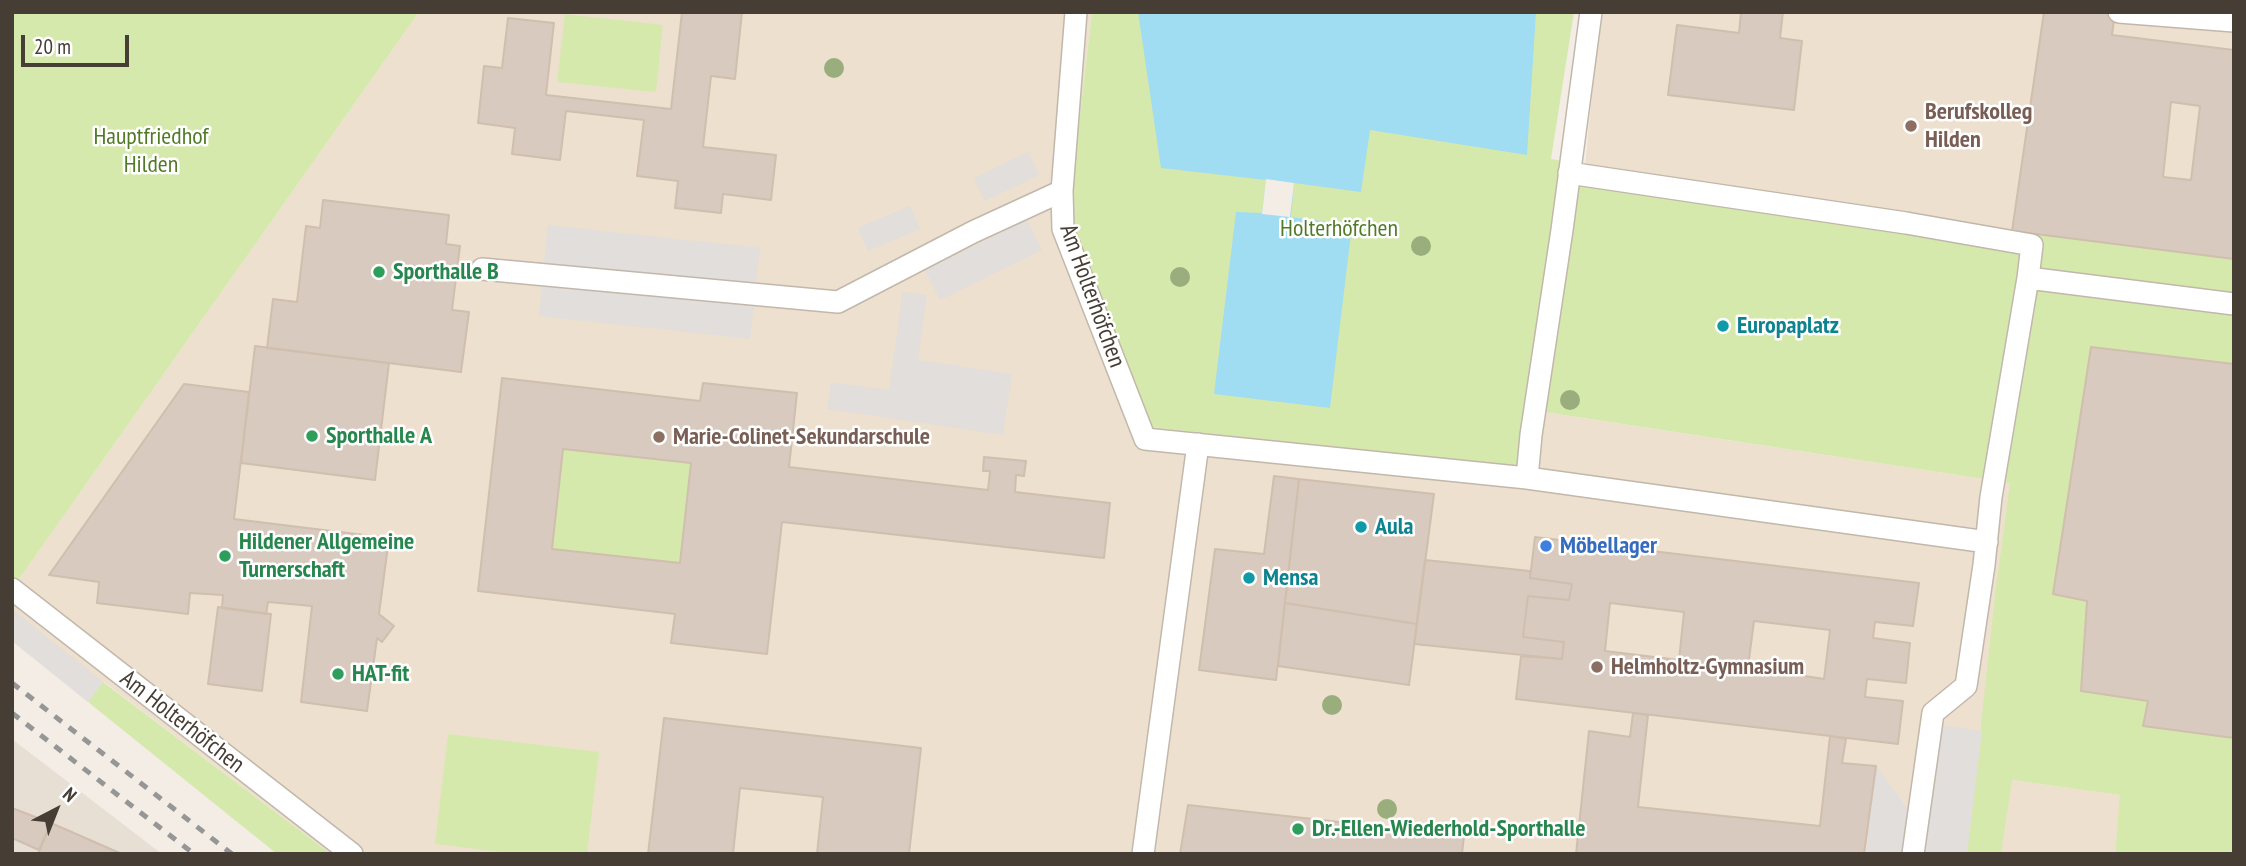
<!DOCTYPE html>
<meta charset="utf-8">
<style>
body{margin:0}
#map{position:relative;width:2246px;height:866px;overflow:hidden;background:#f3ede6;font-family:"PT Sans Narrow",sans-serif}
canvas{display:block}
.frame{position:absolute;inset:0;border:14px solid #463d35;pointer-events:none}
.north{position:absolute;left:21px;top:775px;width:70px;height:70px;-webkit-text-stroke:5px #fff;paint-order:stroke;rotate:42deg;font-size:19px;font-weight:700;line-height:28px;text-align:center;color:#463d35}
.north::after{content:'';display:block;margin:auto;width:24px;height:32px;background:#463d35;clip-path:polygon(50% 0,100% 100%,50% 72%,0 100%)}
.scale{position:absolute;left:21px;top:35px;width:108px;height:32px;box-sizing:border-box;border:4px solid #463d35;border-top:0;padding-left:9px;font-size:21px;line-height:24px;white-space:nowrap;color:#463d35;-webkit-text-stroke:5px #fff;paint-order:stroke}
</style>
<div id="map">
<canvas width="2246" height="866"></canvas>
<div class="frame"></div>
<div class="north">N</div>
<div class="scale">20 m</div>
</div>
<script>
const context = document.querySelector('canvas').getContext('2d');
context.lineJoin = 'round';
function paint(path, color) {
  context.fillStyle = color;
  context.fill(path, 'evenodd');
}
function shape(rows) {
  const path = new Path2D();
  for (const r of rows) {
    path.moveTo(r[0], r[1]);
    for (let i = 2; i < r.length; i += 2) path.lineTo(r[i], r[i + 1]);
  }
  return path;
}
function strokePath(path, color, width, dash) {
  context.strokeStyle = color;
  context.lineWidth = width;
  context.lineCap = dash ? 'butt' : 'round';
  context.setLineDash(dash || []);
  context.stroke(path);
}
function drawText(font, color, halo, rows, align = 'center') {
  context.font = font + ' "PT Sans Narrow",sans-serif';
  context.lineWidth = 5;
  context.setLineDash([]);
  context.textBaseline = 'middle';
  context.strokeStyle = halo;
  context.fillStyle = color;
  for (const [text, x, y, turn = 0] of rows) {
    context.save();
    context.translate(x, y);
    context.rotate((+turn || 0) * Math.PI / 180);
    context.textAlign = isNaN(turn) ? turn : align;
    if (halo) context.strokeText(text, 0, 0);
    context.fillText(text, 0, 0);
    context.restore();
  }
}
paint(shape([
 [12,739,162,854,12,854]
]), '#e7dfd4');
paint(shape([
 [419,12,1092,12,1071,192,1150,427,1198,431,1543,412,2010,483,2012,780,2121,795,2115,854,331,854,104,682,88,702,12,641,12,589],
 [1600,12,2234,12,2234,259,2012,231,1585,166]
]), '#ede0cf');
paint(shape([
 [12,12,419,12,12,589],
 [1092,12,1574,12,1551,159,2012,231,2234,259,2234,854,2115,854,2120,795,2012,780,2001,854,1967,854,1995,595,2010,483,1544,412,1535,468,1150,427,1071,221,1071,192],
 [565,14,663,25,656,92,557,82],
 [563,449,691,463,680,563,552,549],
 [103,682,331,854,277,854,88,702],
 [448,734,599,752,587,854,519,854,435,844]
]), '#d6e9ad');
paint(shape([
 [1028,152,1039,175,985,201,974,178],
 [910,206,920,229,868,251,858,228],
 [1027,220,1042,250,940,300,925,270],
 [548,225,760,248,750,339,539,316],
 [903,292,927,295,918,360,1012,374,1003,435,827,409,831,382,889,390],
 [12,609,103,682,88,702,12,641],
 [1932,724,1982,731,1967,854,1866,854,1876,766,1918,823]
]), '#e1dedb');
paint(shape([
 [1138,12,1536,12,1527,155,1370,130,1361,192,1294,183,1291,217,1352,225,1330,408,1214,394,1236,212,1262,213,1266,180,1161,168]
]), '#a0dcf2');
paint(shape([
 [1266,179,1294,183,1290,217,1262,214]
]), '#f3ede6');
const building = shape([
 [682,12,742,12,735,79,711,76,703,147,776,155,771,200,723,194,721,213,675,208,678,181,637,176,644,120,566,111,560,160,512,154,515,128,478,123,484,66,502,68,508,18,554,23,546,95,671,109,682,12],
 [1741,12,1783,12,1780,38,1802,41,1794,110,1668,95,1677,25,1739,33,1741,12],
 [2044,12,2115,12,2112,35,2234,50,2234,259,2012,231,2044,12],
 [2171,102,2200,106,2191,180,2163,177,2171,102],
 [323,200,449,215,446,244,460,246,452,310,469,312,461,372,267,348,273,299,297,302,306,226,320,228,323,200],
 [255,346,389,363,375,480,241,463,255,346],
 [2091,347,2234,364,2234,738,2143,726,2148,701,2081,691,2087,601,2053,594,2091,347],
 [502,378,700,401,703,383,797,393,789,467,988,490,990,471,983,471,984,457,1026,461,1024,476,1016,475,1015,492,1110,503,1104,558,782,522,767,654,671,643,675,614,478,591,502,378],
 [563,449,691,463,680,563,552,549,563,449],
 [184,384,249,392,234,519,389,538,379,614,394,626,382,642,377,638,367,711,301,702,312,606,268,602,266,614,222,608,223,595,190,593,188,614,97,603,99,582,49,575,184,384],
 [1274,476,1299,479,1276,680,1199,670,1215,549,1264,554,1274,476],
 [1299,479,1434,494,1417,624,1285,603,1299,479],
 [1535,537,1919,583,1913,626,1875,622,1873,638,1910,643,1906,683,1867,679,1865,697,1903,701,1898,744,1516,699,1521,656,1562,659,1564,642,1523,637,1528,596,1569,600,1572,584,1530,578,1535,537],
 [1610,603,1684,612,1679,660,1605,651,1610,603],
 [1754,621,1830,630,1824,679,1748,667,1754,621],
 [1425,560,1530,571,1530,578,1572,584,1569,600,1528,596,1523,637,1564,642,1562,659,1414,644,1425,560],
 [1285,603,1417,624,1409,685,1278,666,1285,603],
 [218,607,271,614,262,691,208,684,218,607],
 [1633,713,1648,715,1638,807,1820,826,1830,736,1846,739,1842,763,1876,766,1864,854,1576,854,1589,731,1630,737,1633,713],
 [664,718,921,748,909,854,817,854,823,797,740,788,733,854,648,854,664,718],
 [1188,805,1464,836,1462,854,1180,854,1188,805],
 [12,808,51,823,39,850,12,838,12,808],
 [51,823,122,854,38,854,51,823]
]);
paint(building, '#d8cabe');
strokePath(building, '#d0beae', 2);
const lane = shape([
 [1076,12,1062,191,1063,229,1145,439,1527,478,1987,542],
 [2119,12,2234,21],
 [1569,173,1906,223,2032,245,2028,278,2234,304],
 [482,269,838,302,973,232,1062,191],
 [1527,478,1531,435,1562,230,1591,12],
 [12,589,352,854],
 [1143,854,1198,444],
 [1913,854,1933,713,1966,686,1984,565,1991,497,2028,278]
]);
strokePath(lane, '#c2b7ab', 24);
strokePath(lane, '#fff', 21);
strokePath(shape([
 [12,683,232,854],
 [12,713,194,854]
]), '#969696', 5, [9, 9]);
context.fillStyle = '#9aae7d';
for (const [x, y] of [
 [834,68],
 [1421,246],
 [1180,277],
 [1570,400],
 [1332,705],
 [1387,809]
]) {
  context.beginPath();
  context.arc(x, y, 10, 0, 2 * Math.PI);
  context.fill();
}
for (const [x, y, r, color] of [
 [1911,126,7,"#8d6e63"],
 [379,272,7,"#2e9e5b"],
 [1723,326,7,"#0f9aa8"],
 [312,436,7,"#2e9e5b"],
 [659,437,7,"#8d6e63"],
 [1361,527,7,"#0f9aa8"],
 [1546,546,7,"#3f7fe0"],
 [225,556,7,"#2e9e5b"],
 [1249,578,7,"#0f9aa8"],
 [1597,667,7,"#8d6e63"],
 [338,674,7,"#2e9e5b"],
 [1298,829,7,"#2e9e5b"]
]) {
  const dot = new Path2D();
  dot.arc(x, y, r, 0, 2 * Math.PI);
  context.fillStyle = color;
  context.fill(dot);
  strokePath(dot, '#fff', 2.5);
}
drawText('bold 24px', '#785e54', '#fff', [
 ["Berufskolleg",1925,112],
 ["Hilden",1925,140],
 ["Marie-Colinet-Sekundarschule",673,437],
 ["Helmholtz-Gymnasium",1611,667]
], 'left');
drawText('24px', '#517a27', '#fff', [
 ["Hauptfriedhof",151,137],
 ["Hilden",151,165],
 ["Holterhöfchen",1339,229]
]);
drawText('bold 24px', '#27864d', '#fff', [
 ["Sporthalle B",393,272],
 ["Sporthalle A",326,436],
 ["Hildener Allgemeine",239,542],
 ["Turnerschaft",239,570],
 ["HAT-fit",352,674],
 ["Dr.-Ellen-Wiederhold-Sporthalle",1312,829]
], 'left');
drawText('24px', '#463d35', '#fff', [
 ["Am Holterhöfchen",1092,296,70],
 ["Am Holterhöfchen",182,722,38]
]);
drawText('bold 24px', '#0d838f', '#fff', [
 ["Europaplatz",1737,326],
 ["Aula",1375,527],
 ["Mensa",1263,578]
], 'left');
drawText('bold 24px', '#366cbe', '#fff', [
 ["Möbellager",1560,546]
], 'left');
</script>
